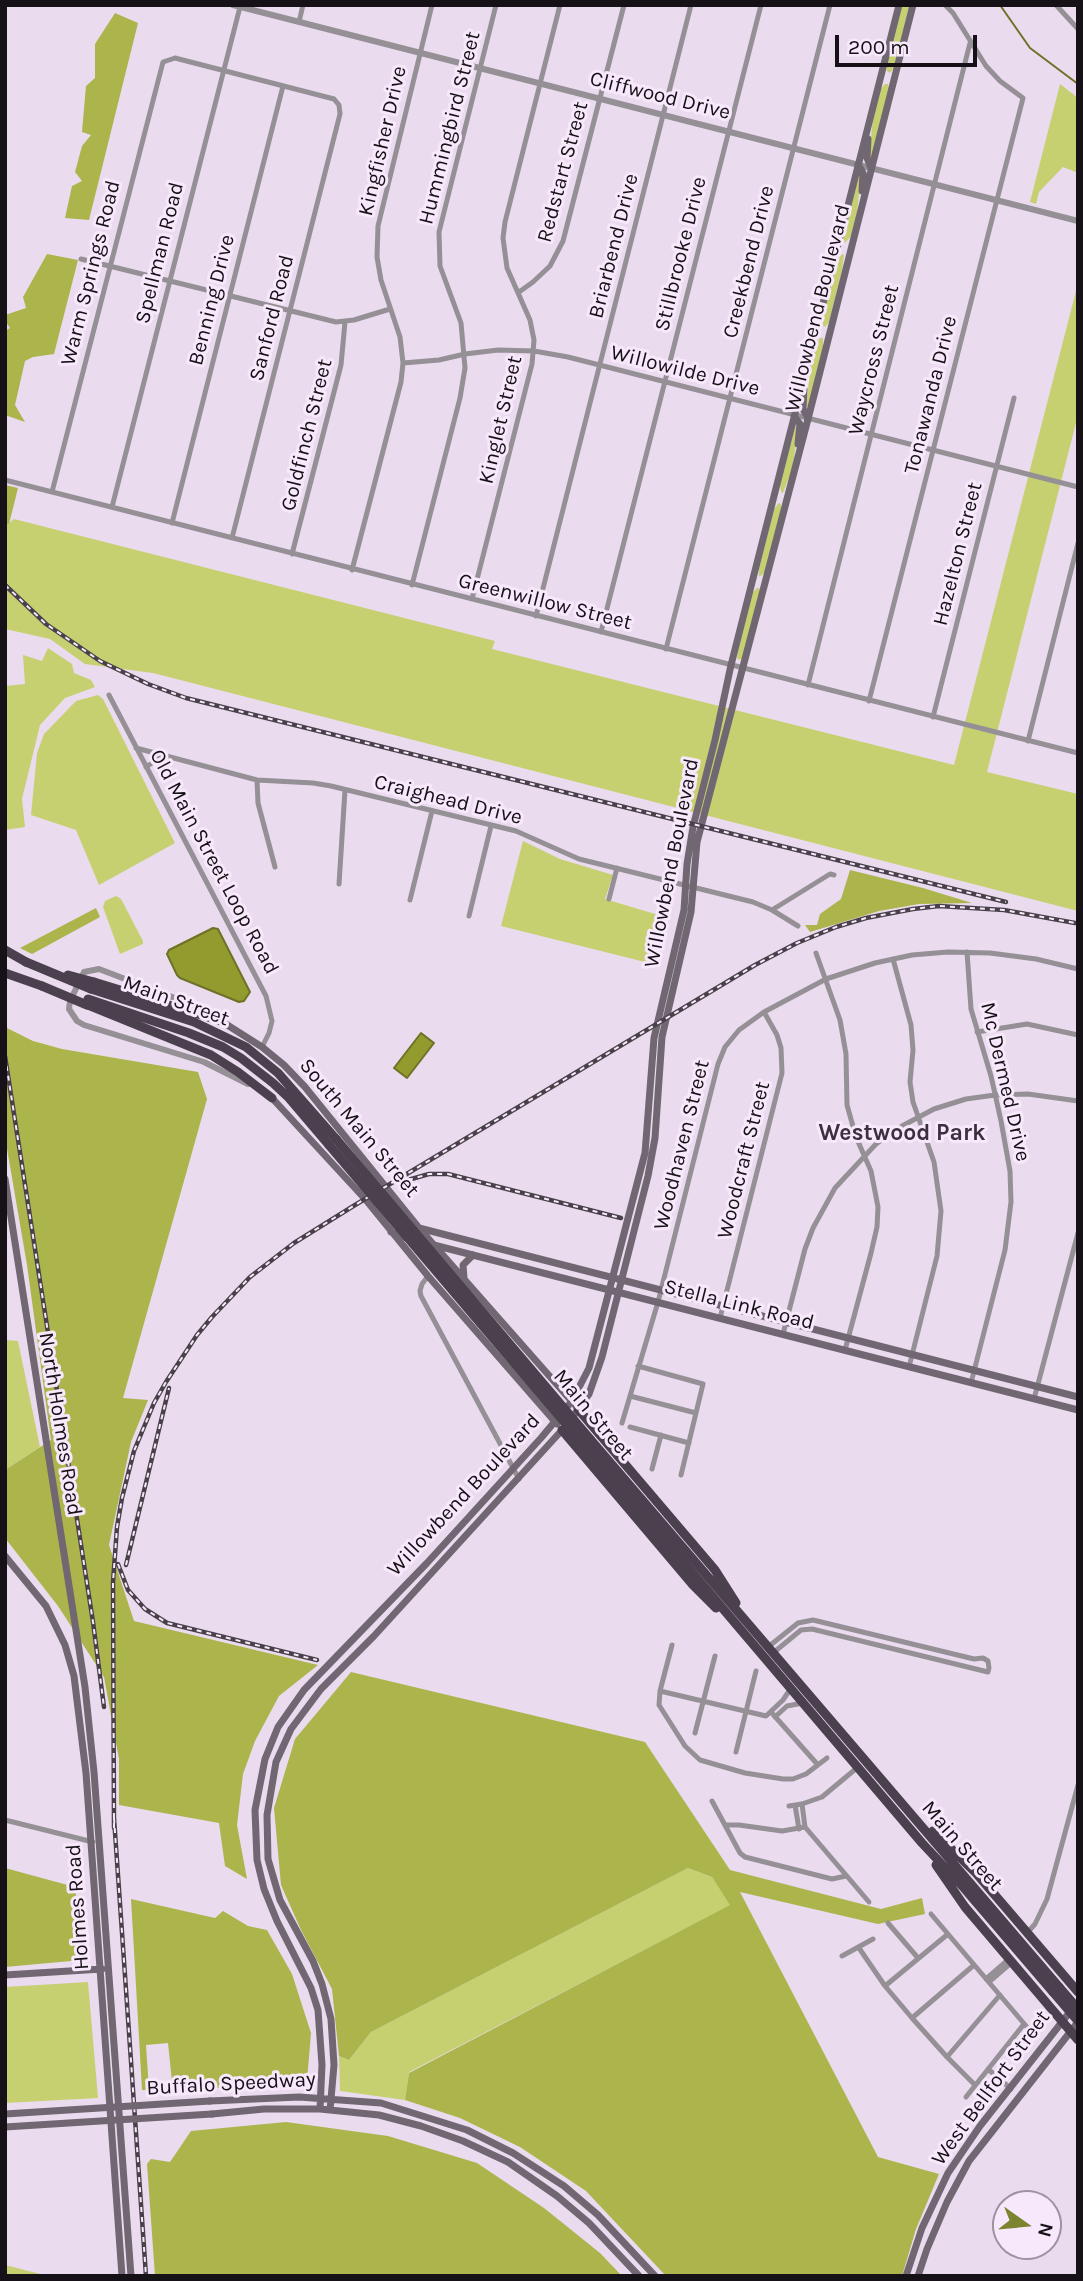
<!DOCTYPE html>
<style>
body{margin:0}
#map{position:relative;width:1083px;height:2281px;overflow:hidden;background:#eadbee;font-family:Karla,sans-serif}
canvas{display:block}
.frame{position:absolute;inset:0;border:7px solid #161117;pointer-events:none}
.north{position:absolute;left:992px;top:2190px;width:70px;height:70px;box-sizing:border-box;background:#f7e9fb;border:2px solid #9d93a0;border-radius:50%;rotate:105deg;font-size:19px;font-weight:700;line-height:28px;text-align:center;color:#161117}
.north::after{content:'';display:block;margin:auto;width:24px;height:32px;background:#7c842f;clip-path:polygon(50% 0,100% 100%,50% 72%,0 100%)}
.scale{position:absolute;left:835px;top:35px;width:142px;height:32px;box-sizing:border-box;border:4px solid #161117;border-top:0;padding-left:9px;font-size:21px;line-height:24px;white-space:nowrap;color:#161117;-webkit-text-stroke:5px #f7e9fb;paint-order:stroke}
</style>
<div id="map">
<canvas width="1083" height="2281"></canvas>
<div class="frame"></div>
<div class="north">N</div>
<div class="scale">200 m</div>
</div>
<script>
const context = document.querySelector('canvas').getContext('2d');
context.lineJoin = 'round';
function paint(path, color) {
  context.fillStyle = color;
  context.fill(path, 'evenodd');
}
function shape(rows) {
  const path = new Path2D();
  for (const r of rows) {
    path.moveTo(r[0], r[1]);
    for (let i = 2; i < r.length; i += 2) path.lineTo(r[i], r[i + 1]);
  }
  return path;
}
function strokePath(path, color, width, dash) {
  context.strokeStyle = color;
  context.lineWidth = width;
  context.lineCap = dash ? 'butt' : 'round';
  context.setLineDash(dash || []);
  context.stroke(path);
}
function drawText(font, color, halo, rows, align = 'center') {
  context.font = font + ' Karla,sans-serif';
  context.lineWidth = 6;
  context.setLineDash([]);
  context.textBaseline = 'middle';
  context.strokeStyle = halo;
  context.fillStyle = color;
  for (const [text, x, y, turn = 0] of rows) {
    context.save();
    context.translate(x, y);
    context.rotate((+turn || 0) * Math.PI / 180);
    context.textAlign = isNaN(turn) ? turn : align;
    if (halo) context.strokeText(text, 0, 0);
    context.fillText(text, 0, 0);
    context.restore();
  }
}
paint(shape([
 [902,5,909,5,909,9,894,67,890,73,887,71,887,59],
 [885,84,888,84,889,89,872,157,869,157,873,118,880,90],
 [1060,84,1078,98,1078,173,1063,167,1039,192,1036,204,1030,202],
 [859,174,861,175,857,213,851,236,845,243,843,237],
 [842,254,844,255,842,270,829,322,825,327,823,326,822,319,838,260],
 [1078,283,1078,415,987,772,1078,794,1078,911,153,673,85,664,50,639,5,629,5,523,9,523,14,519,495,641,492,649,954,765],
 [820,338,823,338,823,346,808,407,806,406,810,372,817,343],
 [796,424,798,425,793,467,783,493,781,492,780,484],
 [779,503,781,504,781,514,766,572,759,577,759,569,774,509],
 [757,588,759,588,760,594,743,658,739,660,737,658,738,650,752,593],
 [48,648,72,664,74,673,91,680,95,687,65,698,40,725,22,799,25,827,5,830,5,686,25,684,23,655,42,661],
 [98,695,103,699,175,843,99,885,76,830,31,815,37,753,44,734,76,701],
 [523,841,560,859,613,875,605,899,665,917,653,964,501,926],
 [116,896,121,899,143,941,143,944,120,954,103,907,105,901],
 [5,1340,18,1341,40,1447,5,1470],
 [688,1868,712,1877,731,1905,409,2072,405,2100,340,2091,339,2056,349,2060,371,2032],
 [88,1982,98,2098,5,2103,5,1987],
 [5,2265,48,2276,5,2276]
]), '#c6d071');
paint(shape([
 [115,13,138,23,89,220,65,218,72,186,82,181,75,172,82,146,91,135,82,132,86,86,95,78,95,44],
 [47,254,78,260,54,354,33,357,25,361,15,405,25,422,5,415,5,331,10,328,5,321,5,315,26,308,23,297],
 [5,485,18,488,9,524,5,523],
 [850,870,923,888,972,903,919,904,879,911,810,932,805,925,817,925,820,914,841,899],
 [96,908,100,917,32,954,20,948],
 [5,1027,33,1041,62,1049,198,1072,207,1099,123,1398,148,1400,131,1442,109,1545,134,1621,318,1665,279,1696,255,1741,243,1774,237,1825,247,1879,225,1866,219,1823,119,1805,119,1759,104,1677,58,1606,5,1538,5,1470,51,1440,27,1265,5,1137],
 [351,1672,645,1742,730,1870,881,1909,922,1898,925,1914,878,1924,740,1892,878,2157,939,2174,916,2229,902,2276,666,2276,586,2191,520,2147,460,2118,405,2100,409,2073,730,1905,712,1877,688,1868,371,2032,349,2060,339,2056,332,1989,301,1930,281,1885,274,1808,295,1739],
 [5,1868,75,1887,82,1960,5,1967],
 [131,1899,215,1918,223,1911,248,1926,267,1930,292,1974,311,2033,307,2081,173,2091,168,2043,146,2045,149,2090,142,2090],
 [286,2122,388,2136,477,2163,544,2208,600,2253,622,2276,155,2276,147,2164,151,2159,170,2162,191,2131]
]), '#abb54c');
const water = shape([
 [213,928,218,929,250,992,244,1001,239,1002,180,978,177,975,167,954,169,950,213,928],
 [421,1033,434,1043,407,1078,394,1068,421,1033]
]);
paint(water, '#929b2e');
strokePath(water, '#6d7227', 2);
strokePath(shape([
 [1000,5,1030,48,1078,84]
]), '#6d7227', 2);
strokePath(shape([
 [1056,5,1078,29],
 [299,22,303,5],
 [81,259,336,322,354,320,390,309],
 [519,292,533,282,550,266,563,241,624,5],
 [403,363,439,360,465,354,498,350,534,351,568,357,1078,487],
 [5,480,1078,753],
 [52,492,163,62,175,58,334,99,339,105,340,114,232,538],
 [112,507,240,7],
 [172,523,283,86],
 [292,554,341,365,345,322],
 [352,570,401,382,403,363,400,337,381,280,377,257,378,226,432,5],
 [412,585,460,398,465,368,461,323,440,266,439,232,496,5],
 [472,599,532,364,534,340,530,320,507,268,503,238,505,222,560,5],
 [536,616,691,5],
 [601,632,761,5],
 [666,649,830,5],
 [808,685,970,43],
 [109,695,266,996,272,1021,269,1033,262,1047],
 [869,701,1023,98,1000,81,986,66,953,13,945,5],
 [933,717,1014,398],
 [1028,741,1078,543],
 [136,748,257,780,313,783,331,786,516,831,579,859,753,902,772,910,798,926],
 [146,767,164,755],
 [257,780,258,803,275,867],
 [339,884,345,790],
 [609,899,617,868],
 [410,900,432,811],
 [772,910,830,874,834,875],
 [469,916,491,826],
 [967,952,971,1009,991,1076,1001,1121,1010,1171,1011,1202,1005,1250,971,1383],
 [816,953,840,1020,846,1054,847,1105,856,1137,871,1171,878,1207,877,1227,871,1253,845,1350],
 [893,959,911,1025,913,1050,910,1082,913,1102,934,1162,941,1211,937,1256,909,1367],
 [977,1032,1027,1024,1078,1035],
 [428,1276,422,1284,420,1291,421,1296,519,1479],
 [720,1318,782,1073,781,1048,777,1035,764,1012],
 [783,1334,805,1249,813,1228,835,1188,876,1144,902,1126,934,1109,966,1099,995,1095,1028,1094,1078,1101],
 [638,1366,703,1384,681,1475],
 [630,1396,696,1413],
 [1034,1399,1078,1233],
 [622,1423,658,1302,718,1064,725,1047,739,1030,764,1012,826,979,875,963,912,955,948,952,990,953,1036,959,1078,969],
 [630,1427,689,1443],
 [652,1469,661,1435],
 [672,1645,660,1691,659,1705,685,1746,700,1760,745,1773,783,1779,793,1779,806,1774,827,1758],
 [768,1647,798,1623,813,1620,974,1659,983,1658,988,1661,989,1668,988,1672,812,1629,801,1630,773,1653],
 [660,1691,766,1716,783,1700,791,1688],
 [771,1712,818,1765],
 [775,1717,787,1706,803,1703],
 [695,1733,715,1656],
 [736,1752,756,1671],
 [712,1801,740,1853,745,1857,832,1879,846,1876],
 [802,1804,805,1827,869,1902],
 [795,1805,799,1829],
 [789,1806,802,1804,822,1797,858,1767],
 [5,1820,93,1842],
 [725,1825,739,1825,782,1831,805,1827],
 [931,1914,1032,2033],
 [888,1923,918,1958],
 [1027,1933,1035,1924,1047,1899,1078,1785],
 [859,1948,885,1986,912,2018,947,2057,975,2085],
 [842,1956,873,1939],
 [986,1979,1009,1959],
 [989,1982,1012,1962],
 [885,1986,948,1934],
 [912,2018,974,1965],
 [947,2057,1000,1995],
 [988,2069,1011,2089],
 [966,2097,1024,2024]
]), '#958f96', 5);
strokePath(shape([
 [233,5,1078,221],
 [207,1014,180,1000,99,969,84,972,70,1001,69,1009,77,1021,84,1025,204,1062,248,1084]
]), '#958f96', 6);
strokePath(shape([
 [868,139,867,158,871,168],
 [858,164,863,173,862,191],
 [804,389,803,409,808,418],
 [794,416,800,424,798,444],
 [221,1021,262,1047,284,1065,305,1087,419,1228,575,1405],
 [272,1098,366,1200,428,1276,557,1424],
 [5,1179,85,1687,94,1772,131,2276],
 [419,1228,1078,1397],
 [391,1232,407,1238],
 [422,1242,1078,1410],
 [464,1278,463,1265,473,1255],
 [575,1414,589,1394,602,1357,648,1176,655,1138,662,1037,691,912,697,842,808,419,913,5],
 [5,1556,46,1606,65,1645,74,1676,86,1773,122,2276],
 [5,1975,102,1969],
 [210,2101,299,2097,381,2103,467,2130,513,2153,564,2186,598,2215,655,2276],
 [320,2109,322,2065,318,2010,311,1988,277,1921,264,1889,257,1860,255,1810,265,1759,278,1727,304,1690,427,1563,541,1438,572,1401,589,1368,645,1153,654,1038,684,910,687,864,693,827,715,740,731,665,899,5],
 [330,2110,334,2065,331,2019,322,1984,313,1961,280,1900,268,1859,267,1815,276,1762,291,1729,321,1689,374,1636,563,1429],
 [212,2114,264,2109,320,2109,379,2115,421,2126,463,2141,508,2162,557,2196,589,2223,639,2276],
 [906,2276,922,2228,948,2173,980,2126,1073,2008],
 [918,2276,927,2249,947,2202,969,2161,1078,2022]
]), '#706772', 7);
strokePath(shape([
 [5,950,26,962],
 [5,973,42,986],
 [94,982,221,1021],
 [91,989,194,1022,246,1047,278,1073,336,1139],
 [88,999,189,1033,223,1047,241,1058,273,1083,289,1098,329,1145],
 [88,1005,211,1055,238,1072,272,1098],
 [578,1409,715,1570,736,1603],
 [562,1430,693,1585,716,1608],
 [590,1439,1059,1987],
 [583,1444,922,1843,964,1888,1053,1992],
 [933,1831,976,1873,1078,1992],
 [936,1865,965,1907,1078,2040]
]), '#4b404e', 9);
const rail = shape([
 [5,585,46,624,100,661,148,684,186,698,1006,902],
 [5,1056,93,1622,104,1707],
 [408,1180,429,1174,448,1174,621,1218],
 [118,1564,128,1590,145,1609,167,1623,317,1660],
 [126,1565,169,1388],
 [114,1818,146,2276],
 [114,1828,113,1582,117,1527,122,1498,134,1451,154,1403,166,1382,197,1335,212,1317,250,1277,294,1243,355,1205,755,965,797,943,836,927,866,918,913,909,939,906,1004,910,1075,923]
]);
strokePath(rail, '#49414a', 4.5);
strokePath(rail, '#f7e9fb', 2, [5]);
strokePath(shape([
 [5,2114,210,2101],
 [5,2127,212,2114]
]), '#706772', 7);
strokePath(shape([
 [26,962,91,989],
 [68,975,94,982],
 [42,986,87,1005],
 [336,1139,590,1439],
 [329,1145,583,1444],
 [1059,1987,1078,2009],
 [1053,1992,1078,2021]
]), '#4b404e', 9);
drawText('21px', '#161117', '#f7e9fb', [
 ["Cliffwood Drive",660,96,14],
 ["Hummingbird Street",450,128,-76],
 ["Kingfisher Drive",383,141,-77],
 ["Redstart Street",563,172,-75],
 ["Briarbend Drive",614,246,-76],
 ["Spellman Road",160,253,-76],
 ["Stillbrooke Drive",681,254,-76],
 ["Creekbend Drive",749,262,-76],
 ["Warm Springs Road",91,273,-76],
 ["Benning Drive",212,300,-76],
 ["Willowbend Boulevard",818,308,-76],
 ["Sanford Road",272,318,-76],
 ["Waycross Street",874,360,-76],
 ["Willowilde Drive",685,371,14],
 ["Tonawanda Drive",931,395,-76],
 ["Kinglet Street",501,420,-77],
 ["Goldfinch Street",307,435,-76],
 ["Hazelton Street",958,554,-76],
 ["Greenwillow Street",545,602,14],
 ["Craighead Drive",448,800,14],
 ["Old Main Street Loop Road",214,862,62],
 ["Willowbend Boulevard",672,863,-79],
 ["Main Street",176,1001,20],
 ["Mc Dermed Drive",1005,1082,77],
 ["South Main Street",359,1128,50],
 ["Woodhaven Street",682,1145,-76],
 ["Woodcraft Street",744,1160,-76],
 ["Stella Link Road",739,1305,14],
 ["Main Street",593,1415,50],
 ["North Holmes Road",60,1424,81],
 ["Willowbend Boulevard",464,1495,-47],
 ["Main Street",962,1846,49],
 ["Holmes Road",78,1907,-94],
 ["Buffalo Speedway",231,2084,-3],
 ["West Bellfort Street",991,2088,-54]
]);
drawText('bold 23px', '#3c303e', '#f7e9fb', [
 ["Westwood Park",902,1133]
]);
</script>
